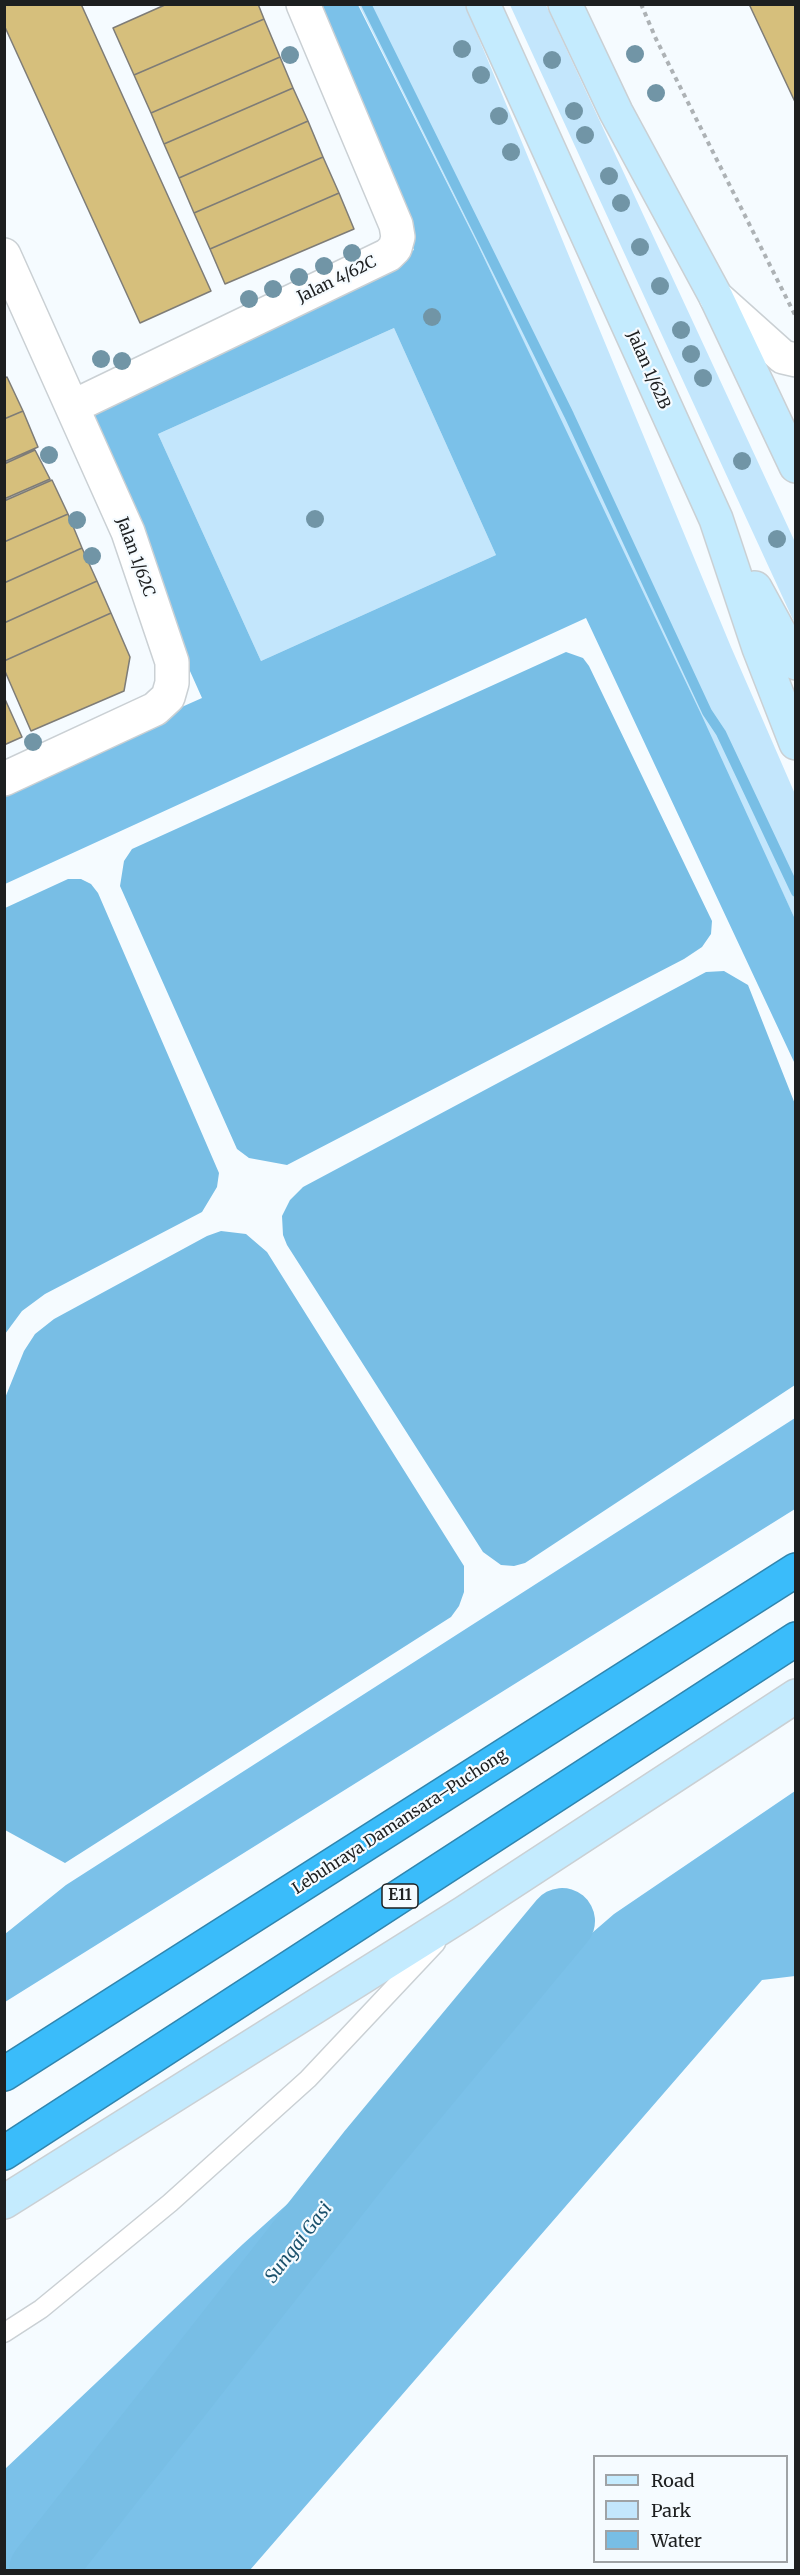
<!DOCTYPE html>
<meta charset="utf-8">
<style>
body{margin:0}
#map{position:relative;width:800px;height:2575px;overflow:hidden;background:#f5fbff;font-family:Merriweather,serif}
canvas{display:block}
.frame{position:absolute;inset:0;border:6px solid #1d1f20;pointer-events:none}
.legend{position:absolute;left:593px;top:2455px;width:195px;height:108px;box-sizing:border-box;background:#f5fbff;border:2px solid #9fa3a6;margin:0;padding:8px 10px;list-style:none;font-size:18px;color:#1d1f20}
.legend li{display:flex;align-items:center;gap:12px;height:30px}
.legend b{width:30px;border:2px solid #9fa3a6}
</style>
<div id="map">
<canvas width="800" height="2575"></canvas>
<div class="frame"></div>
<ul class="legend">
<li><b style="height:8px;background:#c4ebfe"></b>Road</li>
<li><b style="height:16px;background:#c3e6fc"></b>Park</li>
<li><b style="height:16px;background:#78bee5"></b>Water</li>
</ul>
</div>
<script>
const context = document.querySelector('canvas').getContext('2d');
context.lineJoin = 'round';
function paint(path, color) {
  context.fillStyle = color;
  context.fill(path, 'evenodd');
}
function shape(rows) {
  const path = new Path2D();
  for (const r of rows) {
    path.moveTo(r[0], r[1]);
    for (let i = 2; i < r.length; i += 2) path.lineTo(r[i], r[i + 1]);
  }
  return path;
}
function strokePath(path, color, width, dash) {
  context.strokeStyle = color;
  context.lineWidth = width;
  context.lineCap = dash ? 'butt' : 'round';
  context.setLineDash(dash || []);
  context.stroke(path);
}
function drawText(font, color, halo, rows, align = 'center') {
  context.font = font + ' Merriweather,serif';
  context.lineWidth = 4.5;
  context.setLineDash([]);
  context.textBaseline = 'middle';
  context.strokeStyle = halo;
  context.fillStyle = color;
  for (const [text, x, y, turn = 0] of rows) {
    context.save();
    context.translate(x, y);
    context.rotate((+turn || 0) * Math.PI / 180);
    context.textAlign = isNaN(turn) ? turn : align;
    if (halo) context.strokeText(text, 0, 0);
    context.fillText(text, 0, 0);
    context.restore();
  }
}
paint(shape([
 [359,5,465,5,731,647,795,794,795,919,477,243],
 [510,5,546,5,795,542,795,624],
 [394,328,496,555,261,661,158,434]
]), '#c3e6fc');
paint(shape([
 [304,5,358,5,477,243,702,716,795,919,795,1064,586,618,5,884,4,786,202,698,72,407,414,250],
 [394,328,496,555,261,661,158,434],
 [795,1418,795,1509,5,2002,5,1934,66,1885],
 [795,1791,795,1976,762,1980,250,2570,5,2570,5,2469,243,2244,496,2016,614,1914]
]), '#7bc1e9');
paint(shape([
 [566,652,583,658,589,666,712,921,711,934,702,947,684,959,287,1165,249,1158,237,1149,120,886,124,861,132,849],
 [68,879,81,879,91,884,98,893,219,1173,217,1187,202,1212,45,1294,22,1311,5,1334,5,908],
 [724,971,748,985,795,1104,795,1385,525,1563,514,1566,501,1565,483,1552,287,1245,283,1235,282,1216,290,1200,303,1187,706,972],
 [221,1231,246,1234,267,1252,464,1566,464,1592,459,1606,451,1617,65,1863,5,1830,5,1398,24,1351,35,1334,54,1319,207,1236]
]), '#78bee5');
strokePath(shape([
 [366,4,569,415,707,712,721,733,796,892]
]), '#78bee5', 10);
strokePath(shape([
 [42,2570,370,2152,562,1921]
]), '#78bee5', 66);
const building = shape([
 [4,4,81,4,211,291,140,323,4,25,4,4],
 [167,4,258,4,264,19,134,75,113,28,167,4],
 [749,4,796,4,796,104,749,4],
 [264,19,280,57,151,113,134,75,264,19],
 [280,57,293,88,164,144,151,113,280,57],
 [293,88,308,121,179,178,164,144,293,88],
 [308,121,323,157,194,213,179,178,308,121],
 [323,157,339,193,210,249,194,213,323,157],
 [339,193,354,229,225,284,210,249,339,193],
 [7,377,23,411,4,419,4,378,7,377],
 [23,411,38,447,4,462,4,419,23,411],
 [35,450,50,479,4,499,4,464,35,450],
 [52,480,68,514,4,542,4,501,52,480],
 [68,514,82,548,4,583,4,542,68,514],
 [82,548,97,581,4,623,4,583,82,548],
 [97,581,111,613,4,661,4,623,97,581],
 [111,613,130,657,124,691,31,731,4,669,4,661,111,613],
 [4,697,22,737,4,745,4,697]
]);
paint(building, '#d6bf7c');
strokePath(building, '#7e7c77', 1.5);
const service = shape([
 [4,2333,41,2309,170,2203,308,2079,436,1943]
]);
const minor = shape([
 [4,255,128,532,172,662,172,683,168,697,155,709,4,779],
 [716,297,783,357,796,360],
 [72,407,388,255,395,248,398,237,396,225,303,4]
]);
const secondary = shape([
 [483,4,716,519,759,648,796,743],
 [565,4,616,112,716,297,796,466],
 [755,588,796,663],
 [4,2202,464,1913,796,1696]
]);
const motorway = shape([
 [4,2074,796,1570],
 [4,2153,796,1639]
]);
strokePath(service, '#cad0d4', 21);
strokePath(minor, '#cad0d4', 36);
strokePath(secondary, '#cad0d4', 36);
strokePath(motorway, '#3085ae', 36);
strokePath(shape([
 [641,4,656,39,796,317]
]), '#adb2b5', 4, [4.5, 4.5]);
strokePath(service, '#fff', 18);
strokePath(minor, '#fff', 33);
strokePath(secondary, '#c4ebfe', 33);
strokePath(motorway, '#3abcfa', 33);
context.fillStyle = '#7195a6';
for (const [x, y] of [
 [462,49],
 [635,54],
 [290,55],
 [552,60],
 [481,75],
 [656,93],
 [574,111],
 [499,116],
 [585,135],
 [511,152],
 [609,176],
 [621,203],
 [640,247],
 [352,253],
 [324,266],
 [299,277],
 [660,286],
 [273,289],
 [249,299],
 [432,317],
 [681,330],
 [691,354],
 [101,359],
 [122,361],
 [703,378],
 [49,455],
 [742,461],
 [315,519],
 [77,520],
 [777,539],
 [92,556],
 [33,742]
]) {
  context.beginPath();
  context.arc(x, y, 9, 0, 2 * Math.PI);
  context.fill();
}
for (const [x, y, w] of [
 [400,1896,36]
]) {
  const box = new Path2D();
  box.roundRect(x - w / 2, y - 12, w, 24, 4.5);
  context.fillStyle = '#f5fbff';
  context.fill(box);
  strokePath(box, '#1d1f20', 1.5);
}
drawText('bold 15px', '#1d1f20', null, [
 ["E11",400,1896]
]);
drawText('16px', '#1d1f20', '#f5fbff', [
 ["Jalan 4/62C",337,280,-26],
 ["Jalan 1/62B",648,370,66],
 ["Jalan 1/62C",135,557,70],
 ["Lebuhraya Damansara–Puchong",400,1822,-33]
]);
drawText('italic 18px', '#1b526d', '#f5fbff', [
 ["Sungai Gasi",299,2243,-52]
]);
</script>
